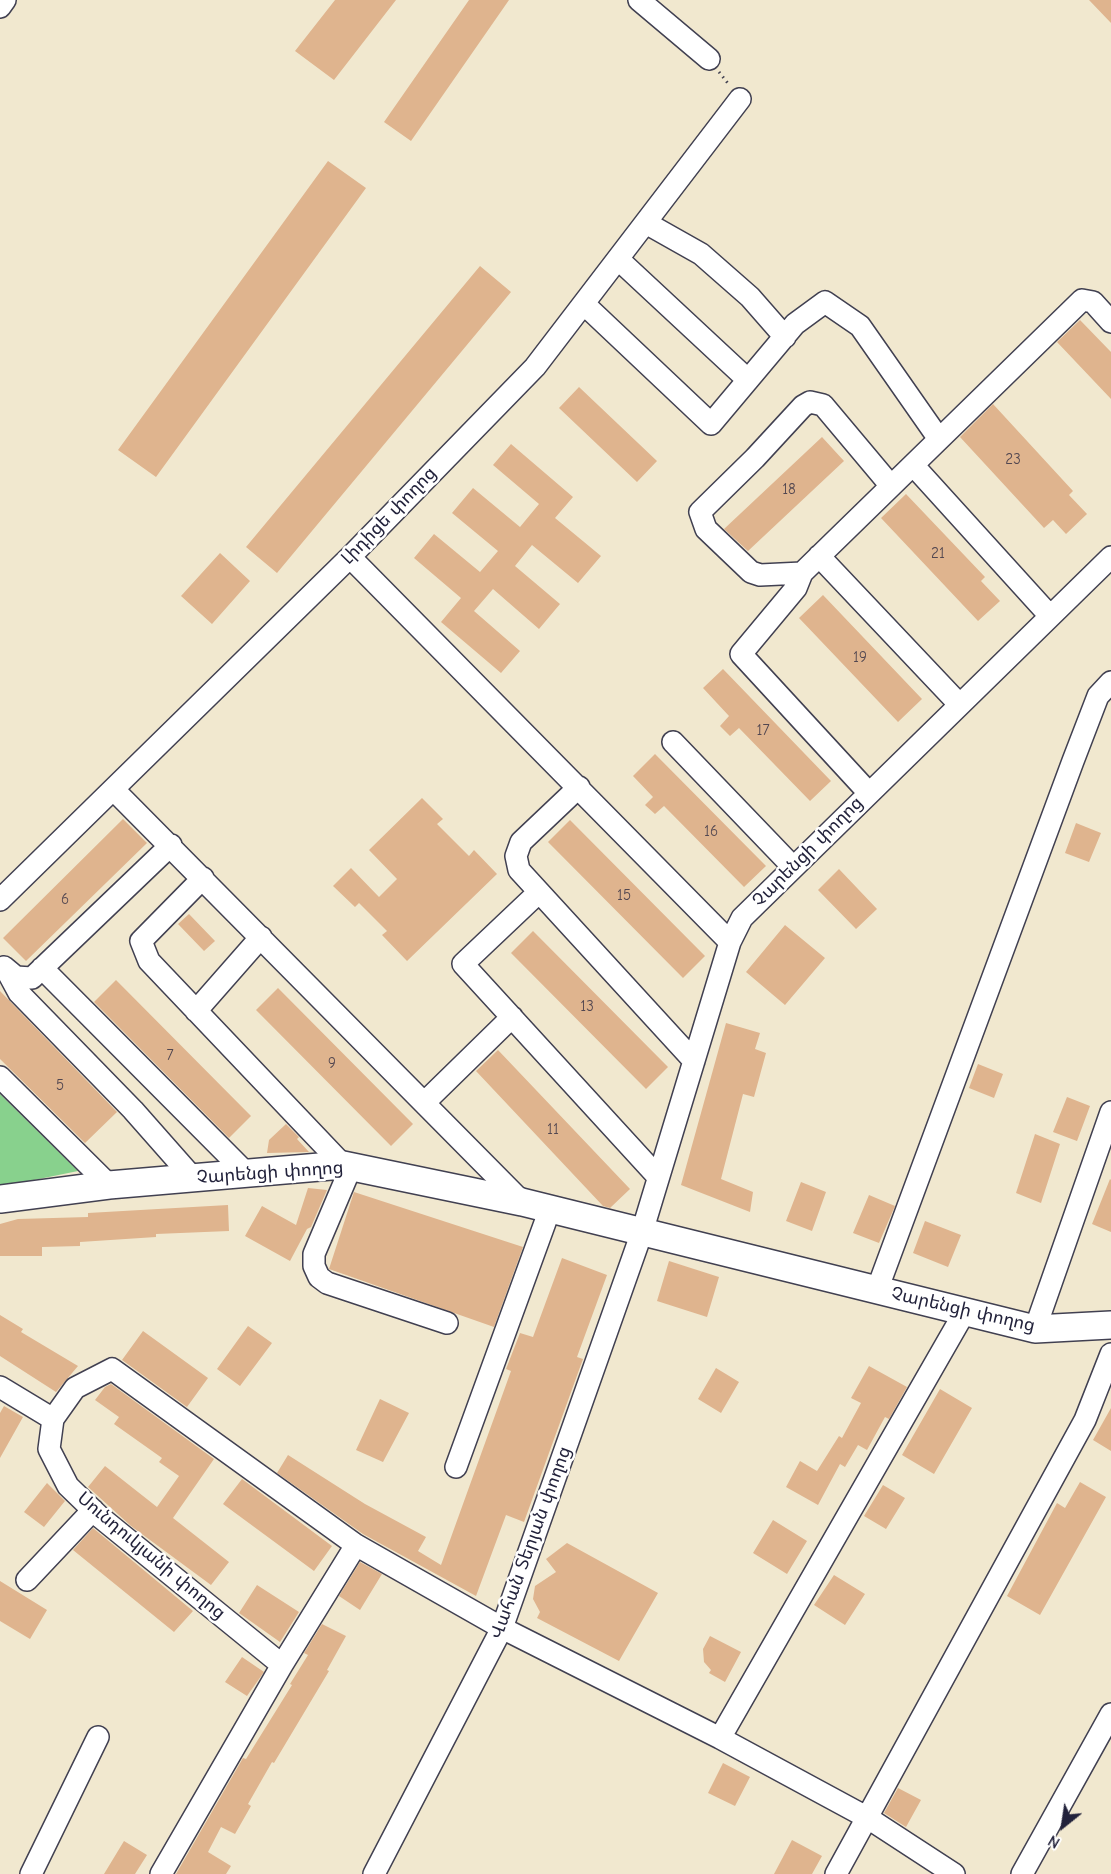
<!DOCTYPE html>
<meta charset="utf-8">
<style>
body{margin:0}
#map{position:relative;width:1111px;height:1874px;overflow:hidden;background:#f1e8cf;font-family:"Comic Neue",sans-serif}
canvas{display:block}
.north{position:absolute;left:1033px;top:1796px;width:60px;height:60px;-webkit-text-stroke:4px #fff;paint-order:stroke;rotate:210deg;font-size:16px;font-weight:700;line-height:24px;text-align:center;color:#22223b}
.north::after{content:'';display:block;margin:auto;width:21px;height:27px;background:#22223b;clip-path:polygon(50% 0,100% 100%,50% 72%,0 100%)}
</style>
<div id="map">
<canvas width="1111" height="1874"></canvas>
<div class="north">N</div>
</div>
<script>
const context = document.querySelector('canvas').getContext('2d');
context.lineJoin = 'round';
function paint(path, color) {
  context.fillStyle = color;
  context.fill(path, 'evenodd');
}
function shape(rows) {
  const path = new Path2D();
  for (const r of rows) {
    path.moveTo(r[0], r[1]);
    for (let i = 2; i < r.length; i += 2) path.lineTo(r[i], r[i + 1]);
  }
  return path;
}
function strokePath(path, color, width, dash) {
  context.strokeStyle = color;
  context.lineWidth = width;
  context.lineCap = dash ? 'butt' : 'round';
  context.setLineDash(dash || []);
  context.stroke(path);
}
function drawText(font, color, halo, rows, align = 'center') {
  context.font = font + ' "Comic Neue","Noto Sans Armenian",sans-serif';
  context.lineWidth = 5;
  context.setLineDash([]);
  context.textBaseline = 'middle';
  context.strokeStyle = halo;
  context.fillStyle = color;
  for (const [text, x, y, turn = 0] of rows) {
    context.save();
    context.translate(x, y);
    context.rotate((+turn || 0) * Math.PI / 180);
    context.textAlign = isNaN(turn) ? turn : align;
    if (halo) context.strokeText(text, 0, 0);
    context.fillText(text, 0, 0);
    context.restore();
  }
}
paint(shape([
 [0,1094,78,1171,0,1187]
]), '#88d18d');
paint(shape([
 [335,0,396,0,334,80,295,51],
 [469,0,509,0,411,141,384,122],
 [1089,0,1111,0,1111,23],
 [328,161,366,188,156,477,118,450],
 [480,266,511,292,277,573,246,547],
 [1080,320,1111,352,1111,399,1057,342],
 [579,387,657,461,637,482,559,408],
 [993,404,1073,491,1069,495,1087,514,1066,534,1053,520,1044,528,960,437],
 [822,437,844,461,748,551,724,529],
 [511,444,573,497,555,518,601,556,578,583,532,545,515,566,560,604,539,629,493,589,474,611,520,651,501,673,441,622,461,598,414,558,434,534,480,572,498,551,452,513,473,488,520,527,539,504,493,465],
 [906,494,985,577,981,581,1000,601,978,621,881,518],
 [220,553,250,581,212,624,181,596],
 [823,595,922,699,898,722,799,618],
 [723,669,831,781,810,801,739,728,730,736,720,726,729,716,703,688],
 [655,754,766,866,744,887,664,806,655,814,645,805,653,797,633,776],
 [422,798,443,819,437,824,469,856,474,850,497,874,407,961,382,935,387,931,359,903,355,907,333,886,351,868,379,897,397,879,369,850],
 [123,819,147,843,26,961,3,938],
 [570,820,705,956,683,978,548,842],
 [1076,823,1101,833,1089,862,1065,853],
 [839,869,877,909,856,929,818,890],
 [189,914,215,941,204,951,178,924],
 [785,925,825,958,785,1005,746,972],
 [533,931,668,1067,646,1089,511,953],
 [116,980,251,1116,229,1138,94,1002],
 [278,988,413,1124,391,1146,256,1010],
 [0,991,117,1112,85,1143,0,1059],
 [726,1023,760,1033,755,1049,766,1053,754,1097,743,1094,721,1179,753,1192,750,1212,681,1185],
 [498,1050,630,1189,610,1208,603,1206,476,1071],
 [978,1064,1003,1074,994,1098,969,1088],
 [1067,1097,1090,1106,1077,1141,1053,1132],
 [286,1124,299,1137,297,1139,309,1152,267,1153,269,1140],
 [1035,1134,1060,1144,1041,1203,1016,1193],
 [1110,1179,1111,1180,1111,1232,1092,1224],
 [801,1182,826,1192,812,1231,786,1221],
 [308,1188,327,1190,311,1227,307,1229,290,1261,245,1236,262,1206,296,1225],
 [354,1192,523,1247,494,1327,329,1269],
 [869,1195,895,1206,879,1243,853,1233],
 [228,1205,229,1231,156,1234,156,1237,80,1242,80,1246,42,1247,42,1256,0,1256,0,1224,18,1219,88,1217,88,1213],
 [925,1221,961,1235,948,1267,913,1253],
 [562,1258,607,1275,577,1357,583,1359,524,1522,506,1515,476,1596,363,1534,277,1473,288,1455,365,1504,426,1537,418,1551,441,1565,511,1371,506,1369,520,1333,533,1337],
 [669,1261,719,1277,707,1317,657,1301],
 [0,1315,23,1329,21,1332,78,1366,56,1392,0,1356],
 [248,1326,272,1343,240,1386,217,1369],
 [143,1331,208,1378,187,1407,122,1360],
 [869,1366,907,1387,889,1419,885,1417,867,1450,858,1445,845,1467,840,1464,818,1505,786,1487,800,1461,817,1471,839,1436,842,1438,861,1403,851,1398],
 [716,1368,739,1382,721,1413,698,1399],
 [111,1384,214,1459,173,1518,229,1562,211,1585,131,1526,88,1487,105,1466,157,1507,179,1476,159,1462,162,1458,114,1424,119,1417,95,1400,105,1387],
 [940,1389,972,1408,934,1474,902,1455],
 [380,1399,409,1413,383,1462,356,1450],
 [4,1406,23,1417,0,1458,0,1413],
 [1111,1408,1111,1451,1093,1440],
 [242,1479,332,1546,314,1571,223,1504],
 [1080,1482,1106,1497,1040,1615,1007,1596,1057,1503,1065,1508],
 [47,1483,65,1501,44,1527,24,1512],
 [883,1485,905,1498,886,1529,864,1516],
 [773,1520,807,1541,787,1574,753,1553],
 [93,1528,193,1611,174,1632,73,1550],
 [567,1543,658,1593,619,1661,537,1618,540,1612,533,1599,535,1586,556,1572,546,1559],
 [360,1562,382,1574,360,1610,339,1596],
 [834,1575,865,1594,845,1625,814,1605],
 [0,1581,47,1610,30,1639,0,1621],
 [257,1585,299,1612,280,1642,239,1613],
 [322,1624,346,1636,327,1670,329,1671,274,1763,272,1762,248,1804,251,1806,235,1834,221,1827,208,1852,231,1866,226,1874,176,1874,243,1758,246,1759,292,1685,290,1684,308,1655,304,1653],
 [710,1636,741,1652,725,1682,709,1673,711,1670,704,1662,703,1649],
 [242,1657,264,1672,247,1696,225,1682],
 [723,1763,750,1777,735,1806,708,1793],
 [898,1788,921,1800,906,1827,884,1813],
 [792,1840,822,1856,812,1874,774,1874],
 [124,1841,147,1855,135,1874,104,1874]
]), '#dfb48e');
const minor = shape([
 [639,0,709,59],
 [0,7,5,0],
 [646,223,701,254,750,297,785,337],
 [618,259,748,380],
 [584,304,711,424,795,324,825,302,860,326,939,439],
 [913,465,1050,616],
 [819,556,959,704],
 [350,557,730,942],
 [802,573,760,575,751,572,706,529,700,512,755,458,803,406,810,402,823,405,891,486],
 [673,742,793,867],
 [579,787,521,842,516,856,519,870,694,1061],
 [114,790,522,1202],
 [868,792,741,654,796,588,802,573,1082,300,1093,302,1111,322],
 [203,878,141,941,149,961,343,1165],
 [538,893,463,964,658,1177],
 [0,900,350,557,535,367,740,99],
 [4,967,16,977,32,978,171,845],
 [42,968,246,1173],
 [6,969,19,993,133,1110,193,1178],
 [196,1011,261,937],
 [0,1077,109,1185],
 [424,1103,512,1017],
 [351,1167,314,1254,314,1266,319,1277,327,1283,447,1323],
 [877,1290,1073,761,1098,696,1111,682],
 [1035,1329,1111,1112],
 [0,1387,53,1419,49,1449,68,1486,100,1517,282,1665],
 [53,1419,75,1388,112,1369,356,1545,502,1628,720,1738,868,1818,954,1874],
 [456,1467,550,1209],
 [27,1580,93,1510],
 [720,1738,964,1313],
 [31,1874,98,1737],
 [161,1874,282,1665,356,1545],
 [374,1874,502,1628,642,1232,730,942,742,918,1111,557],
 [836,1874,1085,1420,1111,1354],
 [1022,1874,1111,1714]
]);
const major = shape([
 [0,1199,109,1185,343,1165,522,1202,1035,1329,1111,1325]
]);
strokePath(minor, '#414051', 24);
strokePath(major, '#414051', 30);
strokePath(shape([
 [719,72,730,86]
]), '#414051', 3, [1.5, 4.5]);
strokePath(minor, '#fff', 21);
strokePath(major, '#fff', 27);
drawText('15px', '#514650', null, [
 ["23",1013,460],
 ["18",789,490],
 ["21",938,554],
 ["19",860,658],
 ["17",763,731],
 ["16",711,832],
 ["15",624,896],
 ["6",65,900],
 ["13",587,1007],
 ["7",170,1056],
 ["9",332,1064],
 ["5",60,1086],
 ["11",553,1130]
]);
drawText('18px', '#22223b', '#fff', [
 ["Լիդիցե փողոց",389,516,-46],
 ["Չարենցի փողոց",808,852,-45],
 ["Չարենցի փողոց",270,1173,-4],
 ["Չարենցի փողոց",963,1310,13],
 ["Վահան Տերյան փողոց",531,1543,-70],
 ["Սունդուկյանի փողոց",151,1556,40]
]);
</script>
